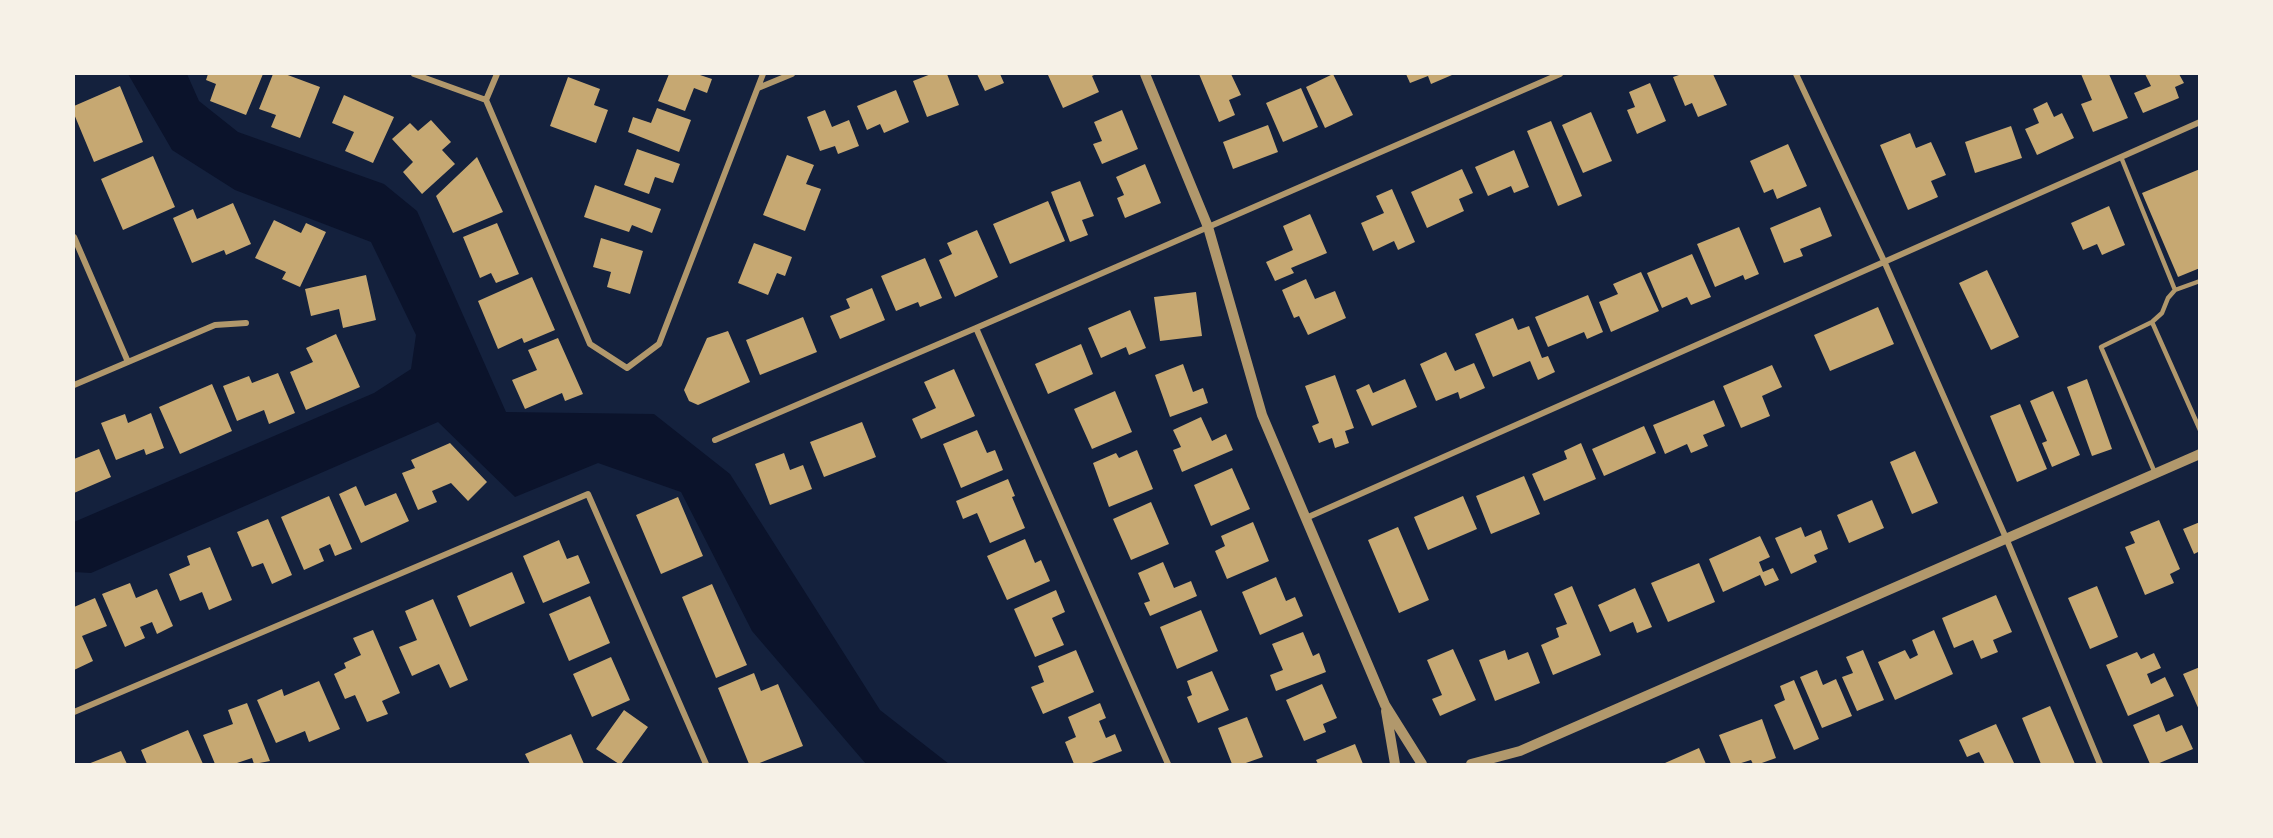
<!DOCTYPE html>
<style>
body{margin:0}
#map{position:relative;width:2273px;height:838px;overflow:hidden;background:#14213d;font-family:Inter,sans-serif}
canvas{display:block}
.frame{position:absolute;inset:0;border:75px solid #f6f1e7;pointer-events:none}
</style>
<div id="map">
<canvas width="2273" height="838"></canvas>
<div class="frame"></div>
</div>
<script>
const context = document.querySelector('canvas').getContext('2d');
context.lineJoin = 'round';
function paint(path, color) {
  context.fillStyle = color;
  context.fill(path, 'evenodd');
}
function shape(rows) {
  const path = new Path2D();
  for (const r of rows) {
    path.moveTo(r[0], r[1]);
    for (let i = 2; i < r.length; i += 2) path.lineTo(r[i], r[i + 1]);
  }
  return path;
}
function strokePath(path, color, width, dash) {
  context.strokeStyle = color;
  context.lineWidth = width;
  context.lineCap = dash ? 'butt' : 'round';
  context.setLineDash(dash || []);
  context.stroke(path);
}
paint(shape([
 [128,74,187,74,199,101,238,132,384,184,417,211,506,412,654,414,730,474,880,710,949,764,866,764,752,631,681,492,598,463,515,497,438,422,91,573,74,572,74,522,374,393,411,369,416,335,371,242,235,190,172,150]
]), '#0b132b');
paint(shape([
 [208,74,263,74,246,115,210,101,216,84,206,80],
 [273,74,285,74,320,87,300,138,271,127,276,115,259,109],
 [669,74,697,74,712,79,707,93,694,88,685,111,658,101],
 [931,74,947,74,959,105,927,117,913,81],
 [977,74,1000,74,1004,83,985,91],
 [1052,74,1096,74,1092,76,1099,92,1063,108,1048,75],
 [1199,74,1231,74,1241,95,1229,100,1235,115,1219,122],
 [1333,74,1353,115,1325,128,1306,87],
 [1406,74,1451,74,1452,75,1431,84,1428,76,1410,83],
 [1682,74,1713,74,1727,105,1698,117,1692,103,1685,106,1673,77],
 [2081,74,2109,74,2128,118,2093,132,2081,104,2092,100],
 [2145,74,2179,74,2184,83,2175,87,2179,98,2143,113,2134,93,2151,86],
 [568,77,600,89,594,105,608,110,596,143,550,126],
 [1650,83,1666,121,1637,134,1627,110,1635,107,1629,92],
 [120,86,143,142,94,162,74,114,74,106],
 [1301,88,1318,127,1283,142,1266,103],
 [896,90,909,122,884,133,880,124,867,130,857,106],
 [344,95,394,117,373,163,345,151,354,132,332,123],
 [2047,102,2054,117,2062,113,2074,138,2037,155,2025,129,2039,123,2033,109],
 [657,108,691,120,679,152,628,132,633,117,651,123],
 [825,110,832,127,849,120,859,146,838,154,835,146,820,151,807,117],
 [1122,110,1138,149,1102,164,1093,144,1102,141,1094,122],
 [1591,112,1612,161,1583,173,1562,125],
 [431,120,451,142,442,150,455,164,422,194,403,172,413,162,392,139,410,123,418,131],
 [1551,121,1582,196,1558,206,1527,131],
 [1268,125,1278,152,1233,169,1223,142],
 [2011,126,2022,158,1975,173,1965,142],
 [1910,133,1916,148,1931,142,1946,175,1931,181,1938,197,1908,210,1880,145],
 [1788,144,1807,186,1777,199,1773,189,1764,193,1750,161],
 [637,149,680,164,673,183,655,177,649,194,624,185],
 [1514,150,1529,187,1514,193,1511,186,1488,196,1475,167],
 [787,155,814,165,806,184,821,189,805,231,763,215],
 [153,156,175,207,123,230,101,179],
 [477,157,503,212,453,233,436,196],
 [1145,164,1161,203,1125,218,1117,198,1124,195,1116,177],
 [1462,169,1473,193,1459,199,1464,211,1427,228,1411,192],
 [2200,169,2200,268,2178,277,2142,193],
 [1080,181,1094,216,1082,220,1088,235,1070,242,1051,192],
 [595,185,661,209,652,233,632,225,629,232,584,217],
 [1392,189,1415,242,1398,250,1394,241,1373,251,1361,223,1384,213,1376,196],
 [1048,201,1065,241,1010,264,993,224],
 [233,203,251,244,226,255,224,250,192,263,173,218,193,209,197,219],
 [2109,206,2125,245,2102,255,2097,244,2083,250,2071,223],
 [1820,207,1832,236,1800,249,1803,256,1784,263,1770,228],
 [1310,214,1327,253,1291,268,1294,273,1275,281,1266,262,1293,250,1283,226],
 [274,220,301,233,306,223,326,232,300,287,282,279,286,272,255,258],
 [497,223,519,274,496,283,491,273,480,278,463,237],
 [1739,227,1759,274,1745,280,1743,275,1715,287,1697,244],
 [977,230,998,277,955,297,939,260,952,254,947,243],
 [601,238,643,251,630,294,607,287,611,272,593,267],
 [754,243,792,257,785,276,777,273,768,295,738,283],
 [1692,254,1711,297,1691,305,1687,297,1662,308,1647,273],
 [925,258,942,298,920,307,918,302,896,311,881,276],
 [1987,270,2019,337,1991,350,1959,283],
 [1641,272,1659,311,1611,332,1599,302,1618,294,1613,284],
 [366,275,376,320,343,328,339,309,311,316,305,289],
 [532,277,555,330,524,343,522,338,498,349,478,301],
 [1306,279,1315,299,1335,291,1346,318,1308,335,1299,316,1294,318,1282,290],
 [872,288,885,320,840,339,830,316,850,308,846,299],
 [1196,292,1202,336,1160,341,1154,297],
 [1588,295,1603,332,1587,339,1584,332,1548,347,1535,317],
 [1878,307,1894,344,1830,371,1814,335],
 [1130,310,1146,348,1129,355,1126,347,1101,358,1088,328],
 [803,317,817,352,760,375,746,340],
 [1513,318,1518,330,1529,326,1542,358,1548,356,1555,372,1538,380,1530,361,1493,377,1475,334],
 [728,331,750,382,698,405,689,401,684,390,707,338],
 [336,334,360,387,306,410,290,372,313,362,306,348],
 [558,338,583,394,565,401,562,393,525,409,512,380,537,370,528,350],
 [1081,344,1093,374,1048,394,1035,364],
 [1446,352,1455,371,1474,363,1485,388,1460,399,1458,392,1436,401,1420,364],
 [1183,364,1193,392,1203,388,1208,403,1170,417,1155,375],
 [1772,365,1782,387,1762,396,1770,416,1741,428,1723,386],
 [954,369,975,416,921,439,912,419,936,408,924,382],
 [278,373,295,413,269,424,264,410,237,421,223,386,249,376,252,383],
 [1335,375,1354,428,1345,431,1349,443,1335,448,1332,438,1319,443,1312,426,1319,423,1305,386],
 [1405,379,1417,407,1372,426,1356,390,1369,384,1373,393],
 [2087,379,2112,449,2092,456,2067,387],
 [212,384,232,431,180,454,159,407],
 [1115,391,1132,432,1092,449,1074,409],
 [2053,391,2080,455,2052,467,2042,443,2047,441,2030,401],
 [1714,400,1725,426,1703,435,1708,446,1691,453,1687,444,1665,454,1653,425],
 [2020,404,2047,469,2017,482,1990,416],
 [151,413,164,448,146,455,144,449,116,460,101,423,125,414,128,423],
 [1201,417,1212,441,1226,434,1233,450,1182,472,1173,450,1181,447,1173,430],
 [862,422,876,457,824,477,810,442],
 [1644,426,1656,453,1604,476,1592,449],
 [977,430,987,453,995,450,1003,470,961,488,943,444],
 [450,443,487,482,468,501,451,483,432,491,437,502,418,510,402,473,415,468,411,460],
 [1581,443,1596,479,1544,501,1532,474,1567,459,1564,451],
 [99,449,111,477,74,493,74,459],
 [1137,450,1153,489,1109,507,1093,463,1116,453,1119,458],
 [1915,451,1938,503,1912,514,1890,462],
 [784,453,790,470,803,465,812,489,770,505,755,464],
 [1232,468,1250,509,1211,526,1194,485],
 [1524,476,1540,514,1491,534,1476,496],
 [1008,479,1015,496,1012,497,1025,528,990,543,977,513,963,519,956,501],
 [356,486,365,506,396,493,409,521,361,543,339,494],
 [329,496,352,549,335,556,330,544,319,549,324,561,304,570,281,517],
 [1463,496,1477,529,1428,550,1414,517],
 [678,497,703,556,661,574,636,515],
 [1872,500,1884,528,1849,543,1837,515],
 [1151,502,1169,544,1131,560,1113,519],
 [268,519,292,575,272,584,263,563,252,567,237,532],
 [2159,520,2180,569,2170,574,2174,583,2145,595,2125,547,2135,543,2130,532],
 [1253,522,1269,561,1227,579,1215,551,1225,546,1221,536],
 [2200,522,2200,551,2194,554,2183,529],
 [1398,527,1429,600,1399,613,1368,540],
 [1801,527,1805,537,1821,530,1828,549,1814,555,1817,562,1791,574,1775,538],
 [1760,536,1770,557,1759,562,1763,572,1773,568,1779,580,1765,586,1760,575,1723,592,1709,559],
 [1025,539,1035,563,1041,560,1050,581,1007,600,987,556],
 [559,540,567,559,578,555,590,583,543,603,523,556],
 [210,547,232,600,209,610,202,592,180,601,169,574,190,565,187,556],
 [1163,562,1174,588,1191,581,1197,596,1150,616,1144,603,1150,601,1138,573],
 [1699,563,1715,602,1668,622,1651,583],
 [512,572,525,603,470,627,457,596],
 [1276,577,1286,601,1295,597,1303,616,1260,635,1242,592],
 [130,583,136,598,157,589,173,626,157,634,152,622,140,627,145,638,125,647,102,594],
 [712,584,747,665,716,678,682,597],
 [1572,586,1601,655,1553,675,1541,645,1559,637,1556,628,1567,624,1554,594],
 [2097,586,2118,637,2090,649,2068,598],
 [1635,588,1652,627,1637,633,1633,622,1610,632,1598,605],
 [1056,590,1065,612,1052,618,1064,645,1035,657,1014,609],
 [1996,595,2012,632,1993,640,1998,652,1981,659,1973,640,1954,648,1942,618],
 [590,596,610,643,569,661,549,614],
 [95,598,107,626,82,636,93,661,74,670,74,607],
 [433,599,468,680,450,688,439,664,412,676,399,647,417,640,405,611],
 [1201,610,1218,651,1177,669,1160,627],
 [373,630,400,693,382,701,388,714,367,722,355,695,345,699,334,674,346,668,344,663,361,655,353,638],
 [1934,630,1953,674,1895,700,1878,662,1905,650,1910,659,1918,655,1912,640],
 [1303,632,1313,656,1319,653,1326,672,1276,691,1270,675,1283,670,1272,644],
 [1453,649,1476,700,1440,716,1432,699,1442,695,1427,660],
 [1076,650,1094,692,1043,714,1031,687,1044,682,1038,666],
 [1505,650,1508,660,1528,652,1540,683,1495,701,1479,660],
 [1863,650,1884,700,1857,711,1842,677,1853,673,1846,657],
 [2137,652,2141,659,2154,653,2161,668,2147,674,2151,684,2165,677,2174,696,2128,716,2106,665],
 [611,657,630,700,592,717,573,674],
 [2200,667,2200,712,2183,674],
 [1817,670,1823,685,1836,679,1852,716,1822,728,1800,677],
 [1212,671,1229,710,1198,723,1187,697,1192,695,1187,681],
 [754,673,761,691,778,684,803,746,757,764,749,764,718,688],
 [1794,680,1819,739,1794,750,1774,705,1785,700,1780,686],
 [319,681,340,729,309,742,305,731,276,743,257,700,282,689,284,696],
 [1322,684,1337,718,1323,724,1326,732,1304,741,1286,700],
 [247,703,270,761,254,764,252,758,234,764,215,764,203,735,233,724,228,710],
 [1100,703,1106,718,1099,721,1106,738,1115,734,1122,751,1089,764,1074,764,1065,742,1076,737,1068,717],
 [2050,706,2075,764,2041,764,2022,718],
 [624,710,648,727,621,764,619,764,596,749],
 [2159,714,2166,732,2182,725,2193,749,2157,764,2150,764,2133,725],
 [1247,717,1263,757,1243,764,1232,764,1218,728],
 [1762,719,1776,758,1759,764,1753,764,1751,760,1738,764,1731,764,1719,735],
 [1996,724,2014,763,1985,764,1979,752,1967,757,1959,740],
 [188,730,203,764,147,764,141,750],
 [571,734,584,764,530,764,525,754],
 [1355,744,1363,764,1318,764,1316,760],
 [1699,748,1706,764,1666,764,1665,763],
 [121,751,127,764,88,764]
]), '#c6a872');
strokePath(shape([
 [2121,157,2175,290],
 [2152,322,2200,430],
 [2155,473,2101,347,2152,322,2162,313,2168,298,2175,290,2200,281]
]), '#b1986c', 4.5);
strokePath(shape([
 [414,74,486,100],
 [497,74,486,100,590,344,627,368,659,344,763,74],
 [1796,74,1884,261,2006,538,2100,764],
 [758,88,792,74],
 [74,237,128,362],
 [976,328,1168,764],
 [74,385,215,325,246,323],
 [715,440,976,328,1560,74],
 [1306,518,2200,122],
 [74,712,588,494,706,764]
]), '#b1986c', 6);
strokePath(shape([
 [1145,74,1208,227,1262,415,1385,705,1422,764],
 [1386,711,1395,764],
 [1471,764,1520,751,2200,454]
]), '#b1986c', 10);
</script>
